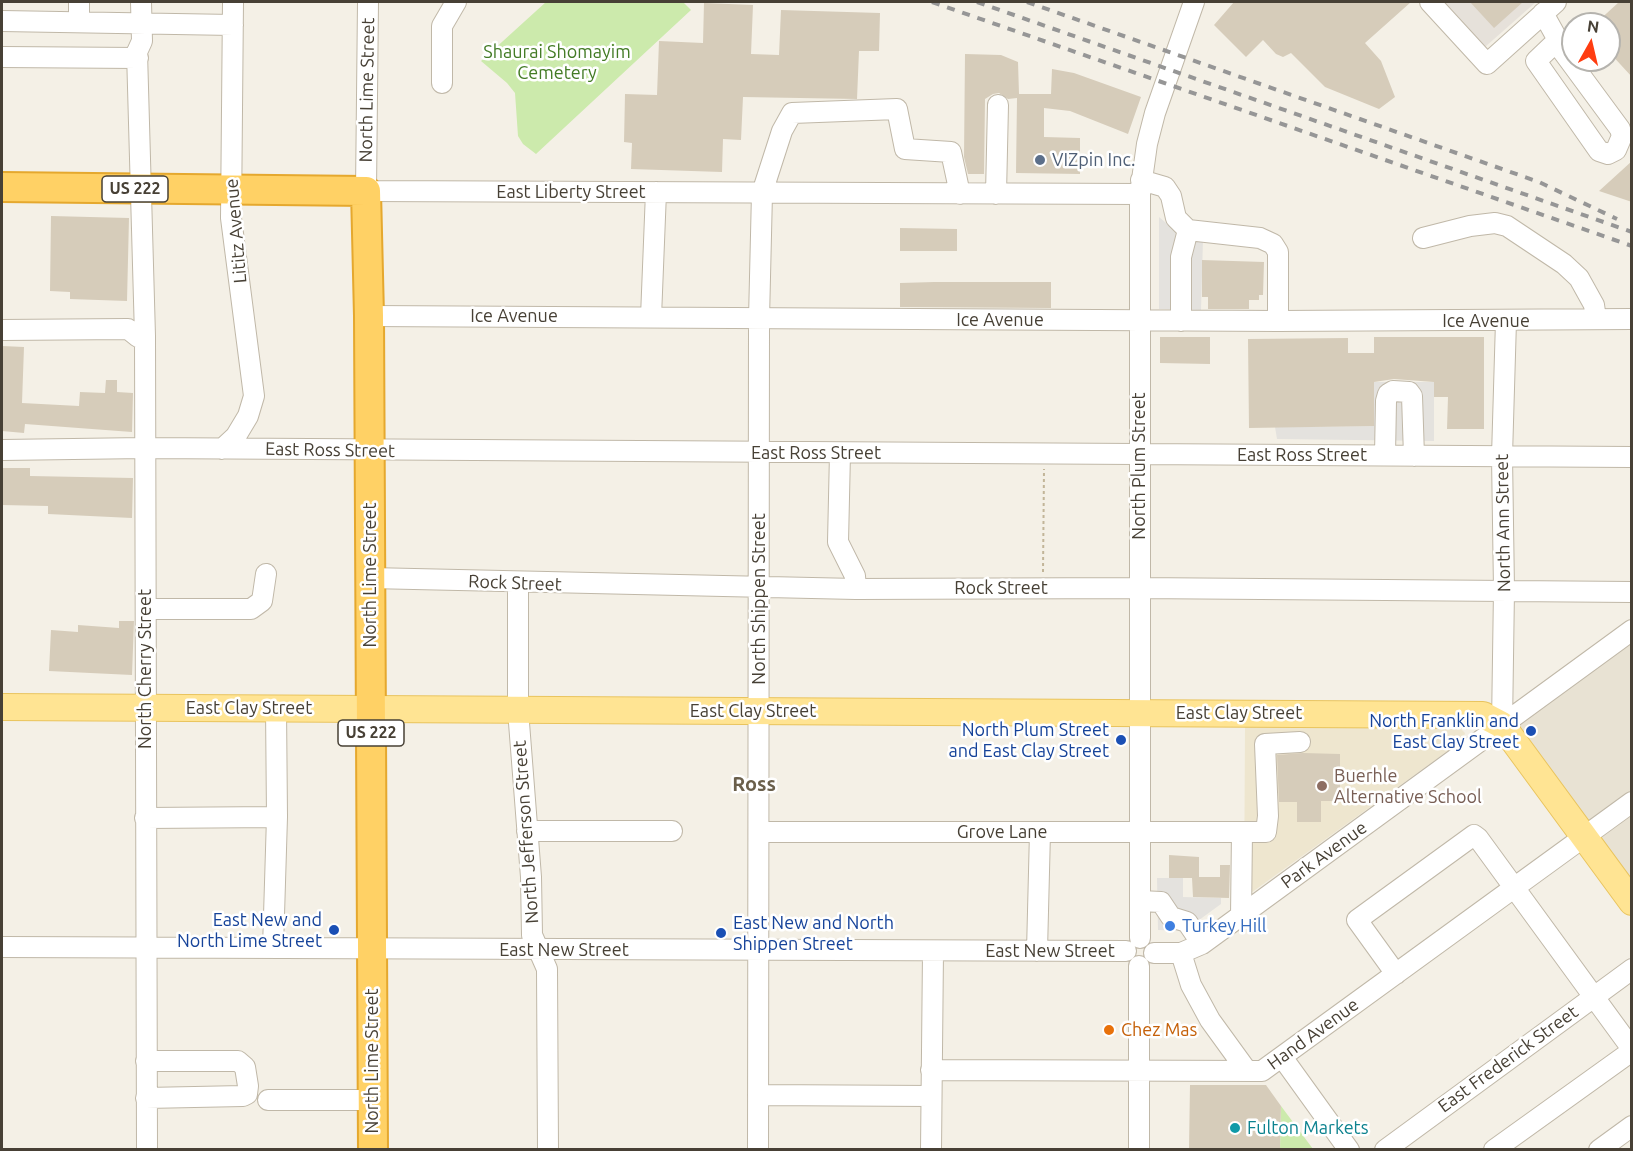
<!DOCTYPE html>
<style>
body{margin:0}
#map{position:relative;width:1633px;height:1151px;overflow:hidden;background:#f4f0e6;font-family:Ubuntu,sans-serif}
canvas{display:block}
.frame{position:absolute;inset:0;border:3px solid #474035;pointer-events:none}
.north{position:absolute;left:1561px;top:12px;width:60px;height:60px;box-sizing:border-box;background:#fff;border:2px solid #b5b3ae;border-radius:50%;rotate:8deg;font-size:16px;font-weight:700;line-height:24px;text-align:center;color:#474035}
.north::after{content:'';display:block;margin:auto;width:21px;height:27px;background:#ff3d11;clip-path:polygon(50% 0,100% 100%,50% 72%,0 100%)}
</style>
<div id="map">
<canvas width="1633" height="1151"></canvas>
<div class="frame"></div>
<div class="north">N</div>
</div>
<script>
const context = document.querySelector('canvas').getContext('2d');
context.lineJoin = 'round';
function paint(path, color) {
  context.fillStyle = color;
  context.fill(path, 'evenodd');
}
function shape(rows) {
  const path = new Path2D();
  for (const r of rows) {
    path.moveTo(r[0], r[1]);
    for (let i = 2; i < r.length; i += 2) path.lineTo(r[i], r[i + 1]);
  }
  return path;
}
function strokePath(path, color, width, dash) {
  context.strokeStyle = color;
  context.lineWidth = width;
  context.lineCap = dash ? 'butt' : 'round';
  context.setLineDash(dash || []);
  context.stroke(path);
}
function drawText(font, color, halo, rows, align = 'center') {
  context.font = font + ' Ubuntu,sans-serif';
  context.lineWidth = 5;
  context.setLineDash([]);
  context.textBaseline = 'middle';
  context.strokeStyle = halo;
  context.fillStyle = color;
  for (const [text, x, y, turn = 0] of rows) {
    context.save();
    context.translate(x, y);
    context.rotate((+turn || 0) * Math.PI / 180);
    context.textAlign = isNaN(turn) ? turn : align;
    if (halo) context.strokeText(text, 0, 0);
    context.fillText(text, 0, 0);
    context.restore();
  }
}
paint(shape([
 [1631,630,1631,902,1502,725]
]), '#e8e2d3');
paint(shape([
 [1443,2,1536,2,1485,47]
]), '#e6e1da');
paint(shape([
 [1245,727,1460,728,1465,733,1463,740,1244,898]
]), '#eee6cf');
paint(shape([
 [546,2,683,2,691,10,536,154,523,144,518,136,515,93,507,83,481,61],
 [1281,1106,1313,1149,1280,1149]
]), '#cceaac');
paint(shape([
 [1159,217,1184,238,1203,239,1201,310,1159,309],
 [1374,382,1434,382,1434,441,1277,439,1275,427,1374,426],
 [1157,878,1183,878,1183,897,1221,898,1221,904,1184,931,1158,930]
]), '#e4e2de');
paint(shape([
 [1234,2,1411,2,1365,43,1381,61,1395,97,1379,109,1325,87,1291,53,1283,57,1276,54,1263,40,1246,57,1214,25],
 [1470,2,1523,2,1494,28],
 [1619,2,1632,2,1632,77,1609,52,1609,24,1595,24],
 [704,3,753,5,751,54,779,55,781,10,880,13,879,51,859,51,857,99,743,97,741,140,723,139,722,172,631,169,632,143,624,142,625,94,657,95,659,41,703,43],
 [965,54,1001,55,1018,62,1019,94,1051,94,1052,69,1074,73,1141,97,1128,134,1070,111,1044,108,1044,137,1080,138,1080,174,1016,173,1017,98,1008,99,999,93,993,94,985,99,984,174,968,174,964,157],
 [1632,161,1632,202,1599,191],
 [51,216,129,218,127,301,70,299,70,292,50,291],
 [900,228,957,229,957,251,900,251],
 [1202,260,1264,262,1263,295,1259,295,1259,300,1249,300,1249,309,1208,309,1208,297,1202,297],
 [934,282,1051,282,1051,308,900,307,900,283],
 [1160,337,1210,337,1210,364,1160,363],
 [1374,337,1484,337,1484,429,1447,429,1448,397,1434,397,1434,382,1394,379,1374,382,1374,426,1249,428,1248,339,1348,338,1348,353,1374,353],
 [2,346,24,347,22,403,79,406,80,392,105,393,106,380,117,380,117,392,133,393,132,432,25,424,24,433,2,431],
 [2,468,30,468,30,476,133,478,132,518,48,514,48,506,2,505],
 [119,621,134,621,132,675,49,671,51,630,78,632,78,625,119,628],
 [1303,753,1340,754,1340,801,1321,801,1321,822,1297,822,1297,802,1279,802,1277,755],
 [1169,855,1199,857,1199,877,1220,877,1220,865,1230,865,1229,898,1193,897,1192,878,1169,878],
 [1190,1085,1266,1085,1281,1106,1280,1149,1189,1149]
]), '#d6ccba');
const minor = shape([
 [141,2,142,41,137,52,145,336,147,1150],
 [368,2,366,191,1140,194],
 [1430,2,1487,64,1556,2],
 [1543,13,1558,40,1561,49,1620,129,1622,136,1616,150,1608,154,1599,151,1536,61,1558,40],
 [2,21,233,25],
 [79,22,79,2],
 [2,57,138,58],
 [442,83,442,26,456,2],
 [1141,180,1165,187,1171,196,1176,218,1188,230,1260,238,1273,244,1278,252,1278,321],
 [996,194,998,105],
 [1423,238,1470,226,1495,223,1507,226,1564,264,1579,278,1594,305,1596,319],
 [369,316,1278,321,1632,319],
 [651,317,656,192],
 [1181,321,1181,257,1188,230],
 [2,330,128,329,138,337,145,336],
 [222,449,236,436,248,416,254,396,231,218,233,2],
 [2,450,144,448,1632,457],
 [840,453,838,542,855,576,856,589],
 [1385,455,1386,401,1388,394,1393,391,1409,392,1412,396,1414,456],
 [370,578,856,589,1138,588,1632,592],
 [518,583,518,710,531,877,532,935,547,969,548,1150],
 [146,609,251,609,262,601,266,574],
 [1502,725,1504,590,1502,456,1506,321],
 [145,818,277,817],
 [527,831,672,831],
 [759,832,1266,832,1268,816,1265,744,1300,742],
 [1140,901,1161,902,1171,917,1187,922,1202,944],
 [1241,916,1242,832],
 [1140,938,1140,194,1147,144,1155,113,1194,2],
 [2,947,1126,951],
 [273,948,277,817,276,708],
 [1037,951,1040,832],
 [1154,953,1181,953,1202,944,1632,630],
 [1181,953,1191,985,1210,1020,1247,1071],
 [1396,974,1357,920,1474,835,1478,838,1632,1049],
 [1282,1057,1349,1150],
 [146,1061,238,1061,245,1067,248,1086,247,1094,243,1096,146,1098],
 [931,1070,1262,1071,1632,802],
 [758,1095,931,1096],
 [268,1100,372,1100],
 [758,1150,759,319,762,193,782,131,792,113,897,109,905,149,951,152,960,194],
 [931,1150,933,952],
 [1139,1150,1139,966],
 [1385,1150,1632,969],
 [1494,1150,1632,1051],
 [1599,1150,1632,1126]
]);
const major = shape([
 [2,707,1483,715,1502,725,1632,902]
]);
const highway = shape([
 [2,187,366,191,369,316,373,1150]
]);
strokePath(minor, '#c0b8a8', 22);
strokePath(major, '#e9c45e', 28);
strokePath(highway, '#e5a82e', 32);
strokePath(shape([
 [1043,572,1044,469]
]), '#c2b598', 2, [3, 3]);
strokePath(minor, '#fff', 20);
strokePath(major, '#ffe493', 26);
strokePath(highway, '#ffd165', 28);
strokePath(shape([
 [932,2,1632,246],
 [977,2,1632,232],
 [1027,2,1539,182,1617,219]
]), '#969696', 4, [8, 8]);
for (const [x, y, r, color] of [
 [1040,160,6,"#5c6f8a"],
 [1531,731,6,"#1a4fb4"],
 [1121,740,6,"#1a4fb4"],
 [1322,786,6,"#8d6e63"],
 [1170,926,6,"#3f7fe0"],
 [334,930,6,"#1a4fb4"],
 [721,933,6,"#1a4fb4"],
 [1109,1030,6,"#e8710a"],
 [1235,1128,6,"#0f9aa8"]
]) {
  const dot = new Path2D();
  dot.arc(x, y, r, 0, 2 * Math.PI);
  context.fillStyle = color;
  context.fill(dot);
  strokePath(dot, '#fff', 2);
}
for (const [x, y, w] of [
 [135,189,66],
 [371,733,66]
]) {
  const box = new Path2D();
  box.roundRect(x - w / 2, y - 13, w, 26, 4.5);
  context.fillStyle = '#fff';
  context.fill(box);
  strokePath(box, '#474035', 1.5);
}
drawText('bold 16px', '#474035', null, [
 ["US 222",135,189],
 ["US 222",371,733]
]);
drawText('18px', '#437b25', '#fff', [
 ["Shaurai Shomayim",557,52],
 ["Cemetery",557,73]
]);
drawText('18px', '#474035', '#fff', [
 ["North Lime Street",367,90,-89],
 ["East Liberty Street",571,192],
 ["Lititz Avenue",236,231,-95],
 ["Ice Avenue",514,316],
 ["Ice Avenue",1000,320],
 ["Ice Avenue",1486,321],
 ["East Ross Street",330,450,1],
 ["East Ross Street",816,453],
 ["East Ross Street",1302,455],
 ["North Plum Street",1139,466,-90],
 ["North Ann Street",1503,523,-91],
 ["North Lime Street",370,575,-90],
 ["Rock Street",515,583,2],
 ["Rock Street",1001,588],
 ["North Shippen Street",759,599,-90],
 ["North Cherry Street",145,669,-90],
 ["East Clay Street",249,708],
 ["East Clay Street",753,711],
 ["East Clay Street",1239,713],
 ["North Jefferson Street",526,832,-94],
 ["Grove Lane",1002,832],
 ["Park Avenue",1324,855,-36],
 ["East New Street",564,950],
 ["East New Street",1050,951],
 ["Hand Avenue",1313,1034,-36],
 ["East Frederick Street",1508,1059,-36],
 ["North Lime Street",372,1061,-90]
]);
drawText('18px', '#4e5e75', '#fff', [
 ["VIZpin Inc.",1052,160]
], 'left');
drawText('18px', '#164399', '#fff', [
 ["North Franklin and",1519,721],
 ["East Clay Street",1519,742],
 ["North Plum Street",1109,730],
 ["and East Clay Street",1109,751],
 ["East New and",322,920],
 ["North Lime Street",322,941],
 ["East New and North",733,923,"left"],
 ["Shippen Street",733,944,"left"]
], 'right');
drawText('18px', '#785e54', '#fff', [
 ["Buerhle",1334,776],
 ["Alternative School",1334,797]
], 'left');
drawText('18px', '#366cbe', '#fff', [
 ["Turkey Hill",1182,926]
], 'left');
drawText('18px', '#c56008', '#fff', [
 ["Chez Mas",1121,1030]
], 'left');
drawText('18px', '#0d838f', '#fff', [
 ["Fulton Markets",1247,1128]
], 'left');
drawText('bold 20px', '#6a5f4b', '#fff', [
 ["Ross",754,784]
]);
</script>
